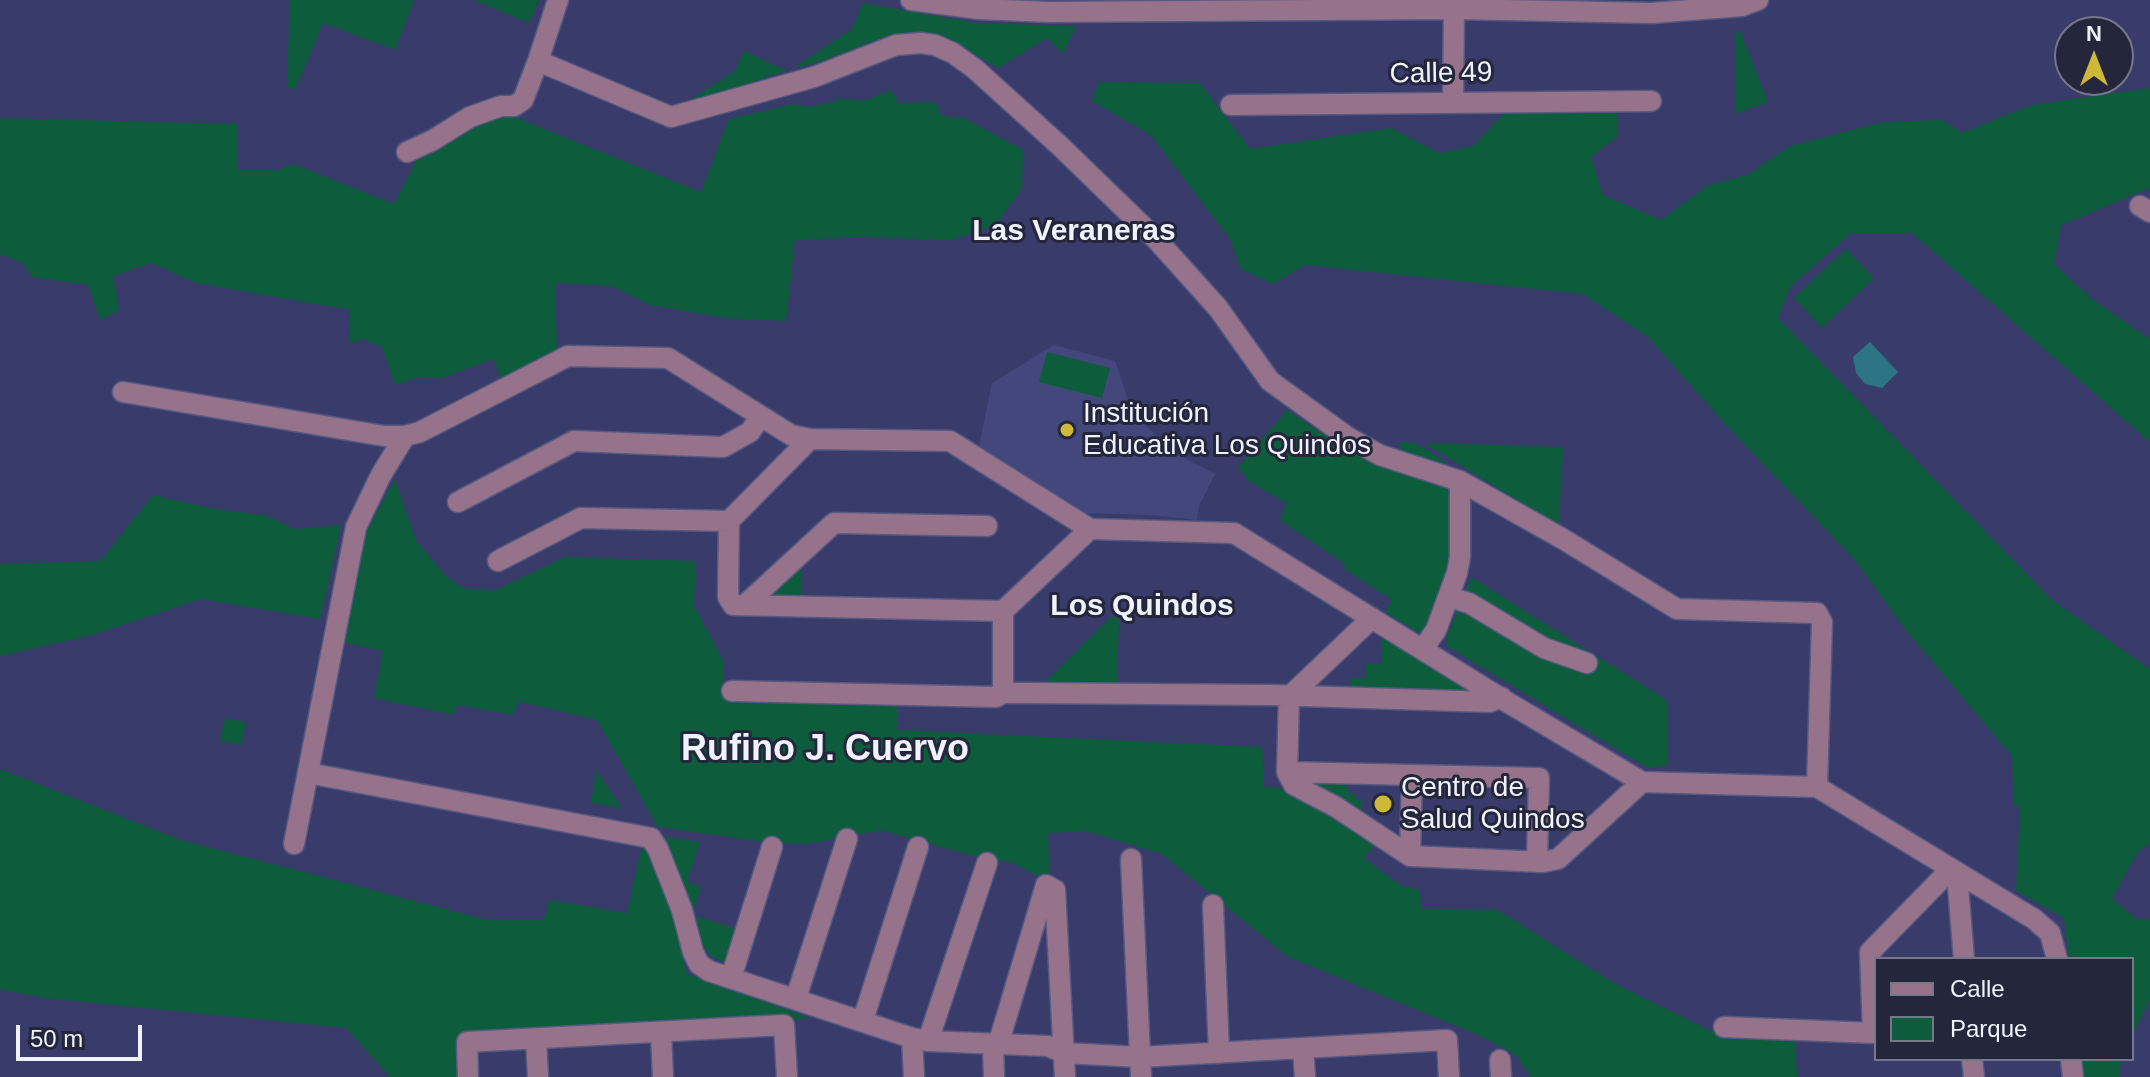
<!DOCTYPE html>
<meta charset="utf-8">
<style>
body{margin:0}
#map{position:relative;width:2150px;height:1077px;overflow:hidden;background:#393c6b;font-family:Arial,sans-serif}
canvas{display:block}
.legend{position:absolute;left:1874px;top:957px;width:260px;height:104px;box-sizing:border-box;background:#24263c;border:2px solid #767889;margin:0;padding:10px 14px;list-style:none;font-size:24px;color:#f0f2fd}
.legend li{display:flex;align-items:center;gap:16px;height:40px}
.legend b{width:40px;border:2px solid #767889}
.north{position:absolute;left:2054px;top:16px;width:80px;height:80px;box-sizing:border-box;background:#24263c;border:2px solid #767889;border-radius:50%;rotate:0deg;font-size:22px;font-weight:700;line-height:32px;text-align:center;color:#f0f2fd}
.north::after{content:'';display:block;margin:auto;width:28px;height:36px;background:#ceb837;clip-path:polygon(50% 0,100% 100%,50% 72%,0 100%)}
.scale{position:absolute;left:16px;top:1025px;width:126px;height:36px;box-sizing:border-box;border:4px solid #f0f2fd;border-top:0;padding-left:10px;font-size:24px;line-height:28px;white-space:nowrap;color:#f0f2fd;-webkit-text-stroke:6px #24263c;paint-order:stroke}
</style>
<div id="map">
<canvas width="2150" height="1077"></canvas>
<ul class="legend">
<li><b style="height:10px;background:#97738b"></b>Calle</li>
<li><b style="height:22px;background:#0d5c3b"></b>Parque</li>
</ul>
<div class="north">N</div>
<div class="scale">50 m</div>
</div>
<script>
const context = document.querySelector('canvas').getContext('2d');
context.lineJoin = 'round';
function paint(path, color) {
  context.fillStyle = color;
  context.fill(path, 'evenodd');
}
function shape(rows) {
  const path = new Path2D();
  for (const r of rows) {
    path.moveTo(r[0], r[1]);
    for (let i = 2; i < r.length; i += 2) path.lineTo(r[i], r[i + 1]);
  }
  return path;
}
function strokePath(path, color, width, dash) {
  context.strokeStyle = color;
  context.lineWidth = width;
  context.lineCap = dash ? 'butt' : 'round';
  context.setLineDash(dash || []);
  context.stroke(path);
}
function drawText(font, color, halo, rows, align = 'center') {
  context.font = font + ' Arial,sans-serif';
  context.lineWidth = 6;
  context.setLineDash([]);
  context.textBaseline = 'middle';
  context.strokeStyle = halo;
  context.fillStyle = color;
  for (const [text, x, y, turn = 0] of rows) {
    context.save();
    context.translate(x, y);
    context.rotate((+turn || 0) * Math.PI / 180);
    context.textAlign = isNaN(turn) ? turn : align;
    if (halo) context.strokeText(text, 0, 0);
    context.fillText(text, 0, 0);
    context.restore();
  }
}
paint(shape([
 [1054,345,1115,361,1133,414,1177,454,1215,474,1199,506,1197,520,1152,515,1086,513,979,446,992,383]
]), '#44477c');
paint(shape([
 [290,0,414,0,395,50,323,23,295,90,287,87],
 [474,0,539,0,529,23],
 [863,3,976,23,1076,26,1063,54,1047,38,998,68,955,43,914,32,886,36,822,61,799,67,798,65,852,29],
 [1740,31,1768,102,1735,114,1736,32],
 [744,51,786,71,691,102,690,100,735,71],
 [1099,82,1200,83,1250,149,1391,128,1439,153,1473,146,1507,110,1617,110,1618,136,1591,157,1603,195,1661,220,1707,186,1749,174,1790,146,1882,122,1942,120,1962,133,2031,105,2150,88,2150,188,2061,225,2054,264,2093,300,2150,339,2150,442,1912,233,1851,233,1790,287,1778,318,2052,600,2150,669,2150,843,2137,853,2112,899,2137,919,2150,920,2150,999,2132,1036,2132,959,2069,959,2064,918,2016,891,2020,808,2014,803,2012,756,1906,630,1855,560,1725,424,1648,337,1583,294,1305,265,1273,284,1241,269,1230,239,1151,135,1092,101],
 [891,90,899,103,936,102,940,114,952,118,962,117,1023,150,1022,189,994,226,951,240,859,237,795,240,786,321,726,318,650,305,612,286,555,283,557,352,502,381,494,359,442,378,417,378,395,385,382,347,362,339,349,344,350,310,196,283,152,263,113,276,119,310,100,320,88,285,32,277,23,263,0,254,0,118,238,124,237,170,279,170,293,164,394,204,425,144,469,118,507,114,701,192,729,119,794,104,811,107,843,99,864,101],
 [1846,249,1874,278,1822,328,1794,298],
 [1047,352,1110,368,1102,398,1039,382],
 [1287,410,1341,446,1375,463,1443,484,1450,494,1449,569,1443,591,1422,635,1385,612,1392,600,1343,568,1345,564,1280,520,1287,503,1250,482,1238,467],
 [1400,442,1412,442,1427,450,1445,462,1444,464,1401,454],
 [1427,443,1563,447,1559,526,1429,446],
 [395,479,416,541,448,578,465,589,496,590,565,557,696,561,694,606,723,660,723,695,898,702,898,730,1262,747,1264,787,1290,789,1378,841,1364,858,1400,885,1420,890,1421,909,1498,910,1612,982,1723,1037,1795,1040,1797,1077,1531,1077,1517,1056,1483,1037,1287,956,1162,854,1086,831,1048,833,1050,883,1012,862,987,860,882,830,807,844,772,843,658,827,597,720,518,701,514,715,457,705,454,715,374,698,383,651,342,642,366,532],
 [153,495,210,508,267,516,295,529,341,525,320,619,201,599,92,635,0,656,0,564,100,561],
 [801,560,801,599,762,598],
 [1471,577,1662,697,1668,703,1667,765,1648,768,1447,646,1446,638],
 [1111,617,1118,617,1119,622,1117,684,1040,687],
 [1382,633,1479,695,1350,693,1350,678,1365,678,1366,664,1381,664],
 [225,718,246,722,241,745,220,740],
 [0,769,181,840,484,919,545,919,549,900,627,913,640,853,644,846,650,851,674,922,687,974,808,1017,798,1020,461,1034,460,1077,390,1077,346,1028,44,998,0,989],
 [596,770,622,808,591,803],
 [1317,777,1409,780,1404,785,1348,784,1348,793,1356,794,1356,799,1362,799,1362,809,1372,817,1370,819,1316,789],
 [661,836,700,842,687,882,701,887,694,910,689,905,668,845],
 [698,917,741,930,731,966,712,957,704,947,694,919],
 [2080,1059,2122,1059,2119,1068,2120,1077,2082,1077]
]), '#0d5c3b');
paint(shape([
 [1870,342,1898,372,1882,388,1865,384,1856,373,1853,357]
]), '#2d7487');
const minor = shape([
 [558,0,538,61,671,117,814,77,896,45,921,43,935,45,953,53,975,69,1059,145,1156,239,1218,308,1270,381,1349,438,1380,455,1460,481,1563,539,1677,609,1817,613,1822,622,1817,787],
 [911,0,979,9,1049,12,1454,9,1652,13,1742,6,1758,0],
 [1453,101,1454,9],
 [1231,105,1651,101],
 [407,152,433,140,470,117,501,106,514,106,523,100,538,61],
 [2140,206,2150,212],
 [123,392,384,436,405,436,420,432,568,356,668,358,791,435,810,439,950,441,1090,529,1234,533,1507,702,1642,782,1817,787,2034,919,2050,933,2057,959],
 [810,439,729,521,728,597,733,605,1003,611,1090,529],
 [458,502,574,441,723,447,750,432,760,417],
 [498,561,581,518,729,521],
 [1449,597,1469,603,1544,648,1587,663],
 [745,605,834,523,987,526],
 [1372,618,1289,697,1287,772,1294,785,1336,807,1410,856,1543,862,1558,859,1642,782],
 [1423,649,1436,630,1457,573,1460,557,1460,481],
 [732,691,996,697,1003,693,1027,693,1271,695,1490,702,1501,697],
 [1003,693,1003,611],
 [1287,772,1539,778,1537,862],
 [308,773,651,838,658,849,682,910,693,952,699,964,709,971,912,1038,928,1041,1048,1046,1064,1053,1140,1057,1447,1040,1449,1077],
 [294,844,356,527,381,475,405,436],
 [1410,856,1412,775],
 [1131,859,1141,1077],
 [1957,874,1964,959],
 [1213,905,1219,1053],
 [731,978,772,847],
 [796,998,847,839],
 [863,1020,918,847],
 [1724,1027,1873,1033,1870,952,1950,870],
 [661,1032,663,1077],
 [912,1038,914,1077],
 [536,1039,538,1077],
 [928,1041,987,863],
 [993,1045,994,1077],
 [998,1045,1046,885,1055,890,1065,1077],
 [1303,1048,1305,1077],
 [1972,1059,1974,1077],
 [2071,1059,2073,1077],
 [1500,1060,1501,1077],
 [468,1077,467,1042,784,1025,787,1077]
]);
strokePath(minor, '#565982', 23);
strokePath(minor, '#97738b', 20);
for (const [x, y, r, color] of [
 [1067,430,8,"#ceb837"],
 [1383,804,10,"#ceb837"]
]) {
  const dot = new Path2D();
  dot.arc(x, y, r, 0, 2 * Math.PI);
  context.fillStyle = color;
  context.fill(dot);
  strokePath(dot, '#24263c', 3);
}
drawText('28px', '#f0f2fd', '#24263c', [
 ["Calle 49",1441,74,-1]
]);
drawText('28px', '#f0f2fd', '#24263c', [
 ["Institución",1083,414],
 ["Educativa Los Quindos",1083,446],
 ["Centro de",1401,788],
 ["Salud Quindos",1401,820]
], 'left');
drawText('bold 30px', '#f0f2fd', '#24263c', [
 ["Las Veraneras",1074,232],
 ["Los Quindos",1142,607]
]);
drawText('bold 36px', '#f0f2fd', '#24263c', [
 ["Rufino J. Cuervo",825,750]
]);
</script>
